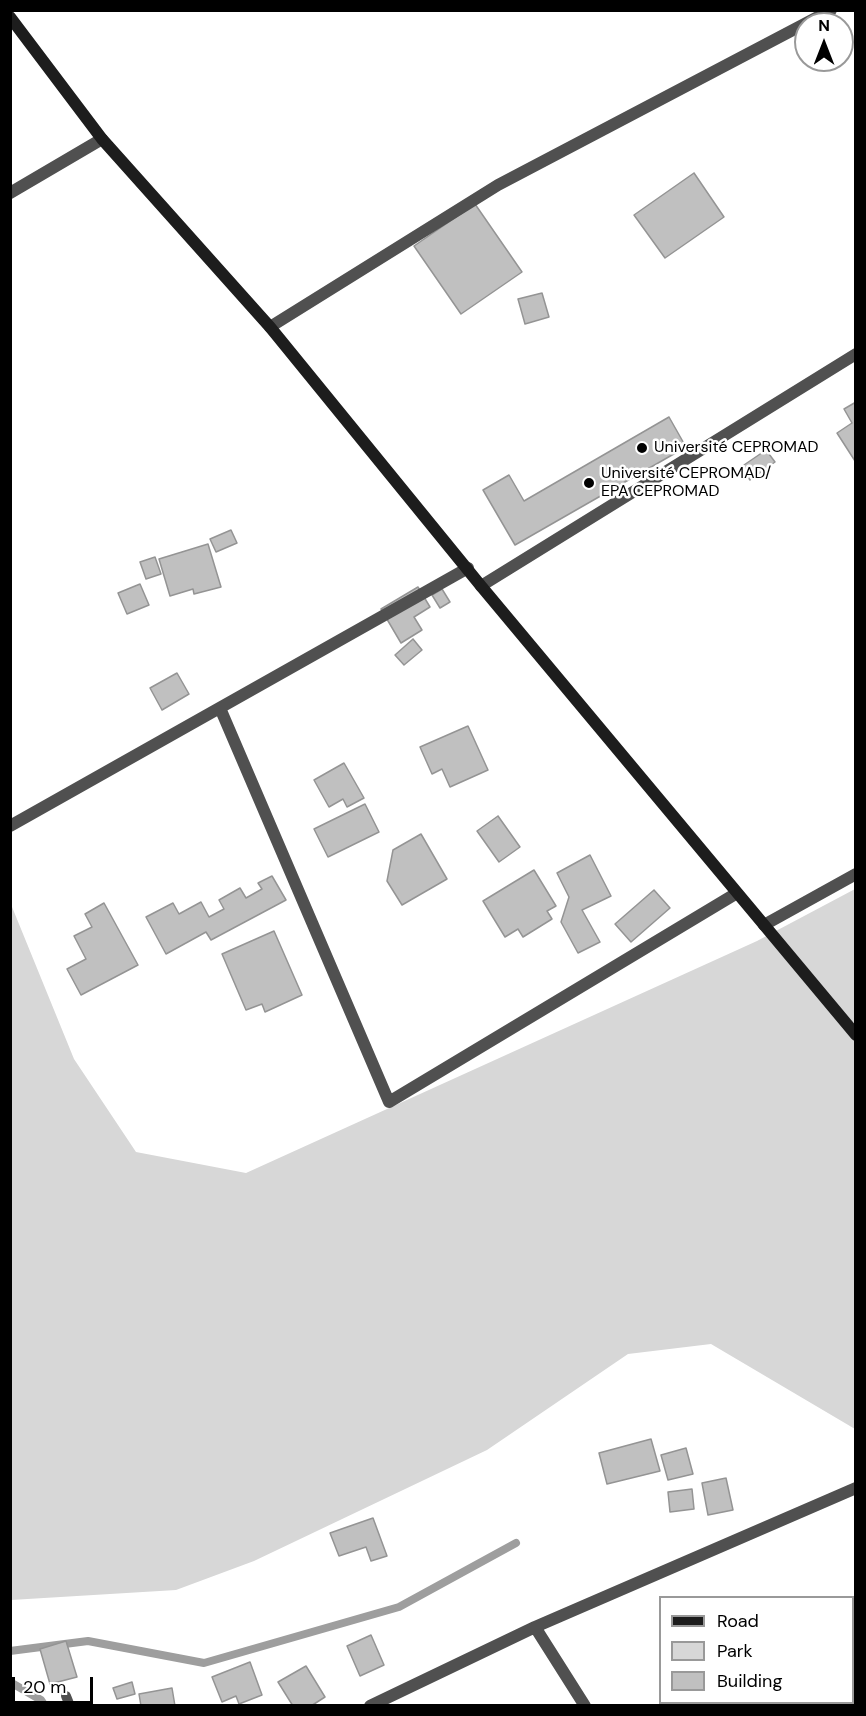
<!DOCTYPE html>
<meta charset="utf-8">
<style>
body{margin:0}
#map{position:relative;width:866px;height:1716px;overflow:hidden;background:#fff;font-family:"DM Sans",sans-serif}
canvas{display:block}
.frame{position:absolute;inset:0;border:12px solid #000;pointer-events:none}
.legend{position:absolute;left:659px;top:1596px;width:195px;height:108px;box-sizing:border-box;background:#fff;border:2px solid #999;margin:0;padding:8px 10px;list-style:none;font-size:18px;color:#000}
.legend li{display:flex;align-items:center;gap:12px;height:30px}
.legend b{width:30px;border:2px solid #999}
.north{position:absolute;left:794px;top:12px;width:60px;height:60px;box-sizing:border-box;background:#fff;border:2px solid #999;border-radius:50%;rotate:0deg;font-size:16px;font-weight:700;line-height:24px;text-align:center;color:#000}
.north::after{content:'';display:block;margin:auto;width:21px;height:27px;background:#000;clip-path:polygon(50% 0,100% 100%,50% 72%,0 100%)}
.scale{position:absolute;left:12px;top:1677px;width:81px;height:27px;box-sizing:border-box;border:3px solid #000;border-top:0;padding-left:8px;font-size:18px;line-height:21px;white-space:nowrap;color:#000;-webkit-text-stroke:4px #fff;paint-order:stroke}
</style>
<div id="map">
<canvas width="866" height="1716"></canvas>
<div class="frame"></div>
<ul class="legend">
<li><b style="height:8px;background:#1d1d1d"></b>Road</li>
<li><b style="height:16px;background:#d7d7d7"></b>Park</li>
<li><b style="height:16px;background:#c0c0c0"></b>Building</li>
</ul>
<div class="north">N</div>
<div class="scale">20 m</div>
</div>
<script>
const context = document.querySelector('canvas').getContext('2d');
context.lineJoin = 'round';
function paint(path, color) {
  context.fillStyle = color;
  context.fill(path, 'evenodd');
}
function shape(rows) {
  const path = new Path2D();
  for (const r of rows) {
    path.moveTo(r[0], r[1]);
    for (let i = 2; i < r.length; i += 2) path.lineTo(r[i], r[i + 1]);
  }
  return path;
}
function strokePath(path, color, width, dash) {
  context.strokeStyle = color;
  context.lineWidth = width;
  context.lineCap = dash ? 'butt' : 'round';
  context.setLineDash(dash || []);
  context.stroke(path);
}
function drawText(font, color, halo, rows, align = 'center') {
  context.font = font + ' "DM Sans",sans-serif';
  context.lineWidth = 5;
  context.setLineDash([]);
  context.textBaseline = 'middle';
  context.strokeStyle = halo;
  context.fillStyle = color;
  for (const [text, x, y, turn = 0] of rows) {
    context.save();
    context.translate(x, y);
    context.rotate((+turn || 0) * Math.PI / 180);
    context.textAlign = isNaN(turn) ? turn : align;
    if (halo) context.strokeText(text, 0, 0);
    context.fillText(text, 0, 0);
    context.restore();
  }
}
paint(shape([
 [855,889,855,1429,711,1344,628,1354,487,1450,254,1561,176,1590,11,1600,10,902,74,1059,136,1152,246,1173,757,941]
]), '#d7d7d7');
strokePath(shape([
 [10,1651,88,1641,204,1663,399,1607,516,1543],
 [10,1682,41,1700,45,1706]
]), '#9e9e9e', 8);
const building = shape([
 [694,173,724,217,665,258,634,215,694,173],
 [475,204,522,272,461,314,414,246,475,204],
 [542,293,549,317,525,324,518,299,542,293],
 [856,402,856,460,855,461,837,433,852,423,844,409,856,402],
 [669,417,686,447,515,545,483,490,509,475,524,501,669,417],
 [766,450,775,462,750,480,741,467,766,450],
 [231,530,237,543,216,552,210,539,231,530],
 [208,544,221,587,194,594,193,589,170,596,159,559,208,544],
 [155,557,161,574,146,579,140,562,155,557],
 [140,584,149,605,127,614,118,593,140,584],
 [418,587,430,607,414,617,422,630,401,643,381,609,418,587],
 [442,589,450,602,440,608,432,595,442,589],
 [413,639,422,650,404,665,395,655,413,639],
 [177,673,189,694,162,710,150,688,177,673],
 [468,726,488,770,450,787,442,769,432,774,420,747,468,726],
 [344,763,364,798,347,807,343,799,329,807,314,780,344,763],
 [365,804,379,832,328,857,314,829,365,804],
 [498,816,520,847,499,862,477,831,498,816],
 [421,834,447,879,402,905,387,881,393,850,421,834],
 [590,855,611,896,582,910,600,942,578,953,561,922,569,897,557,873,590,855],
 [534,870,556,906,547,911,552,919,523,937,518,929,505,937,483,901,534,870],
 [272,876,286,900,211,940,206,932,166,954,146,917,173,903,179,914,201,902,209,917,224,909,219,900,240,888,246,898,262,889,258,883,272,876],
 [654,890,670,908,631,942,615,924,654,890],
 [104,903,138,965,81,995,67,969,86,959,74,936,92,927,85,914,104,903],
 [274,931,302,995,265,1012,262,1004,246,1010,222,954,274,931],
 [651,1439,660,1471,607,1484,599,1453,651,1439],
 [686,1448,693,1474,668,1480,661,1455,686,1448],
 [726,1478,733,1510,708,1515,702,1483,726,1478],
 [692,1489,694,1509,670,1512,668,1492,692,1489],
 [373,1518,387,1556,371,1561,366,1547,339,1556,330,1533,373,1518],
 [371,1635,384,1665,360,1676,347,1646,371,1635],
 [66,1641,77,1677,50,1684,40,1649,66,1641],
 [250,1662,262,1695,239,1704,236,1696,222,1702,212,1677,250,1662],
 [306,1666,325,1697,311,1706,293,1706,278,1682,306,1666],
 [132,1682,135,1694,117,1699,113,1688,132,1682],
 [172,1688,175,1706,141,1706,139,1694,172,1688]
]);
paint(building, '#c0c0c0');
strokePath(building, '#949494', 1.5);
strokePath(shape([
 [66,1696,70,1706]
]), '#505050', 10);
strokePath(shape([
 [10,193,102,139],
 [270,327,498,185,831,10],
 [481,586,856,354],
 [220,708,389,1102,737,893],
 [10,826,468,568],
 [764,925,856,874],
 [535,1627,585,1706],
 [370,1706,535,1627,856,1488]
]), '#505050', 12);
strokePath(shape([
 [10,17,102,139,270,327,481,586,856,1035]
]), '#1d1d1d', 12);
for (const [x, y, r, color] of [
 [642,448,6,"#000"],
 [589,483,6,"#000"]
]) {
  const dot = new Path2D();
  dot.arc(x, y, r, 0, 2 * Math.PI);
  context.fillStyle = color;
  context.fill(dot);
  strokePath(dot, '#fff', 2);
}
drawText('16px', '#000', '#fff', [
 ["Université CEPROMAD",654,448],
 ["Université CEPROMAD/",601,474],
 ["EPA CEPROMAD",601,492]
], 'left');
</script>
